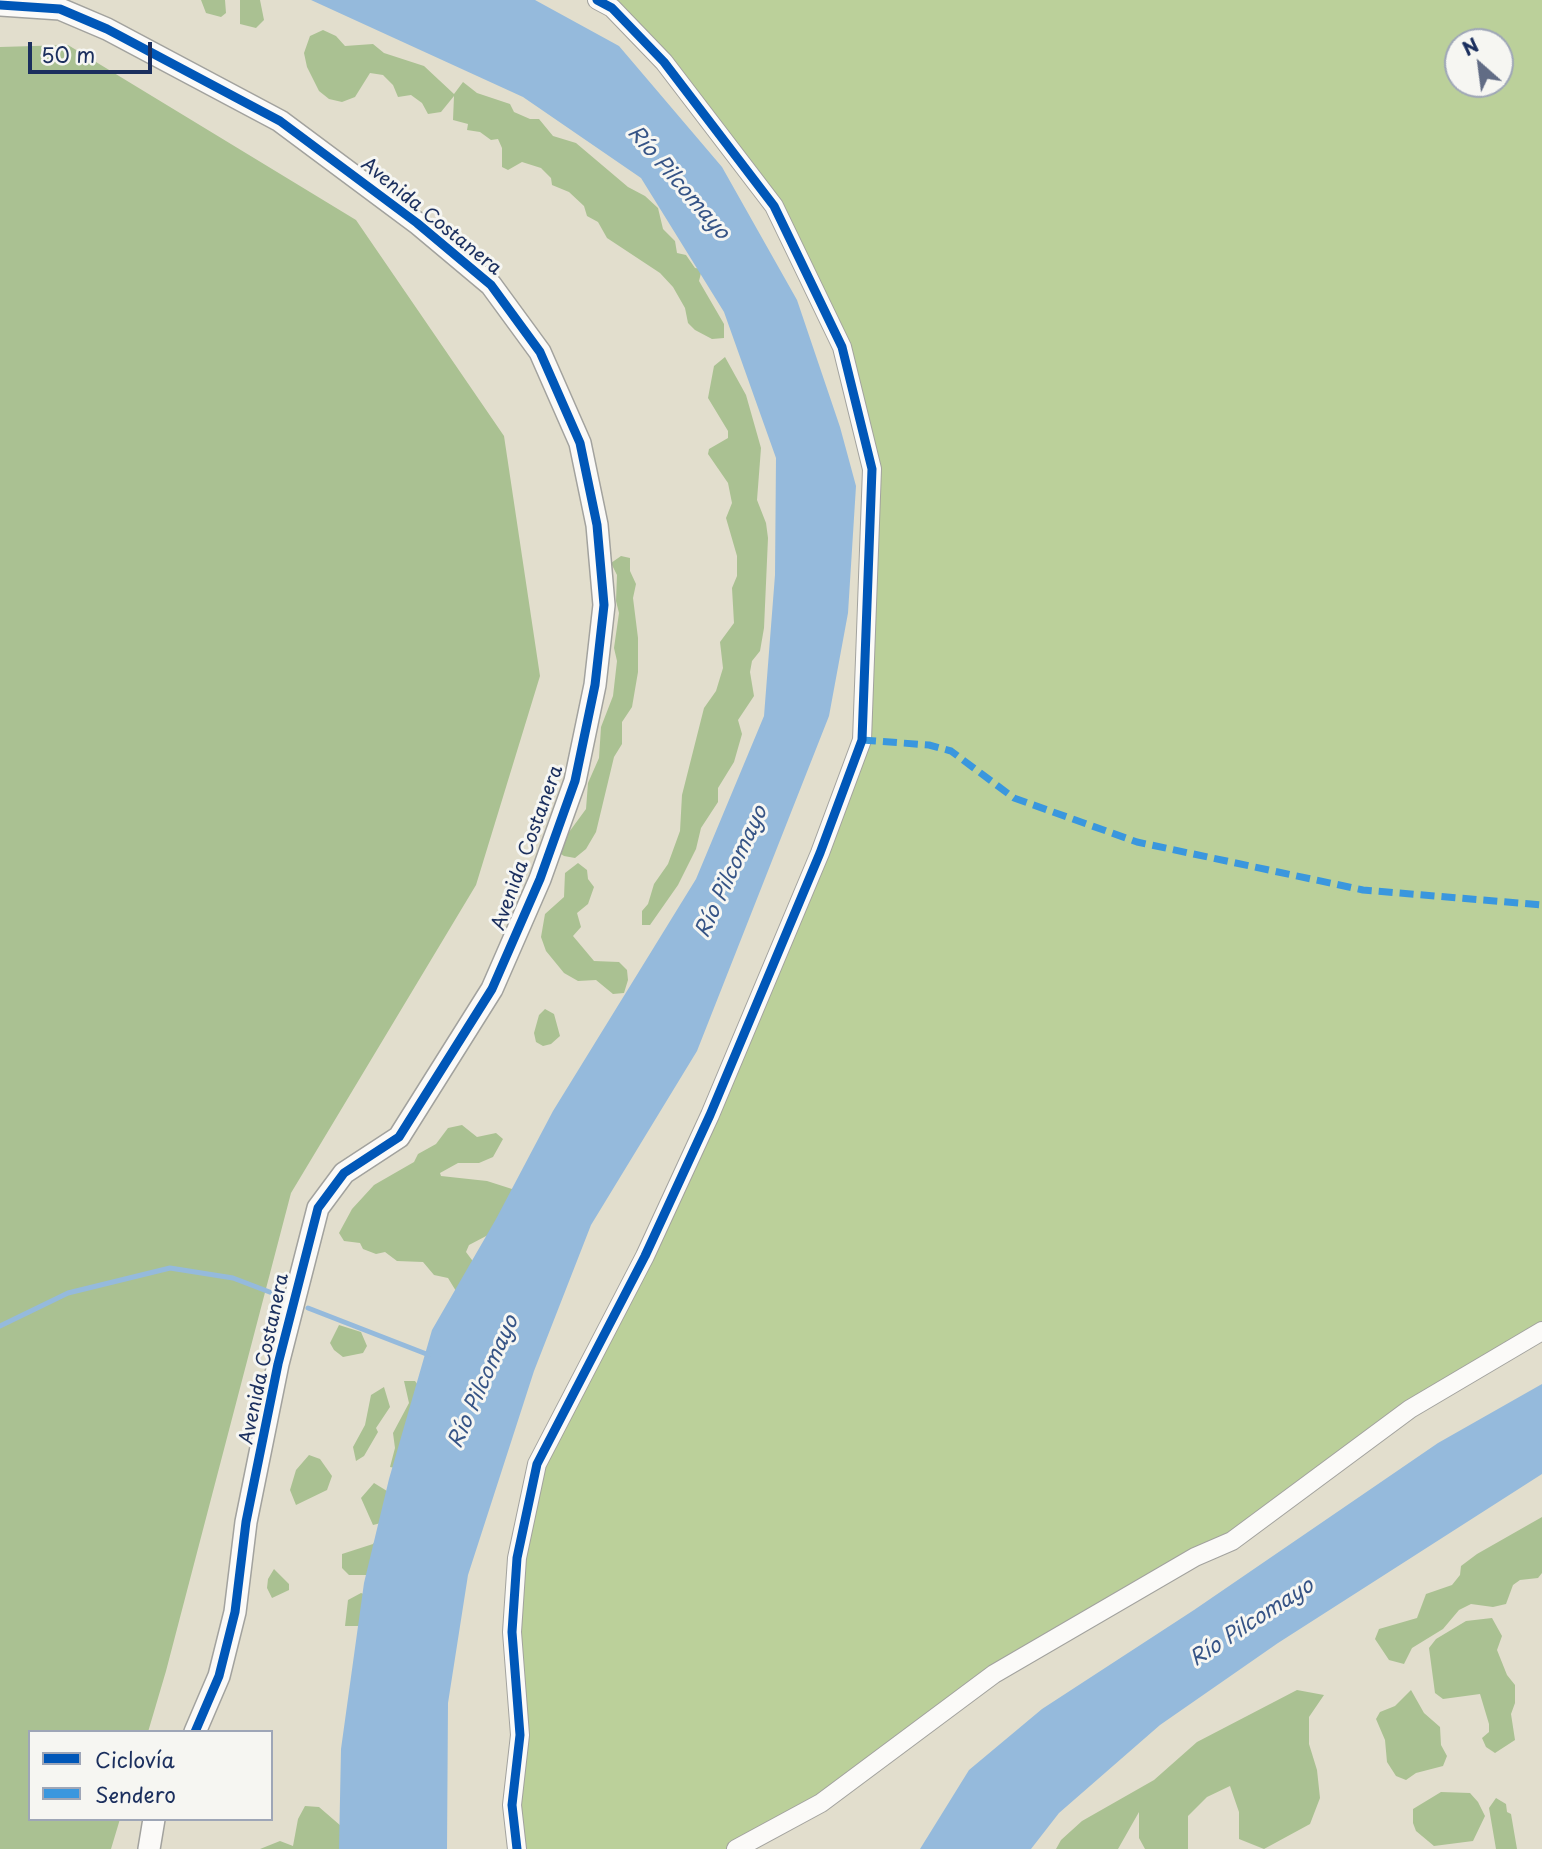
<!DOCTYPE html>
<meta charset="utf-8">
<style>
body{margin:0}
#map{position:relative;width:1542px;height:1849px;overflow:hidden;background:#e2decd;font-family:"Playpen Sans",sans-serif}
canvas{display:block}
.legend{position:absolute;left:28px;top:1730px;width:245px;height:91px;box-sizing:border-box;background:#f6f6f2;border:2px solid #9ea6b7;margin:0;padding:9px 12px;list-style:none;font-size:21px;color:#1b2f5e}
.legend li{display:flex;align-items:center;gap:14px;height:35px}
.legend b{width:35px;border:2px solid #9ea6b7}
.north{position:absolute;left:1444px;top:28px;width:70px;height:70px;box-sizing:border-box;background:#f6f6f2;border:2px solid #9ea6b7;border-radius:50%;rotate:332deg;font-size:19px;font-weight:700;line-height:28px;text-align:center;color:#1b2f5e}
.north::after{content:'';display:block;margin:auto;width:24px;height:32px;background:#616c85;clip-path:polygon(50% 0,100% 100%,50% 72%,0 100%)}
.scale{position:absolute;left:28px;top:42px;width:124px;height:32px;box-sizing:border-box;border:4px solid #1b2f5e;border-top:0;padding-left:9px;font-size:21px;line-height:24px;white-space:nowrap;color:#1b2f5e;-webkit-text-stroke:5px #f6f6f2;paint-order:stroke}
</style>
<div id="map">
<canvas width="1542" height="1849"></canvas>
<ul class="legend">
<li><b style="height:9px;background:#0057b8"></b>Ciclovía</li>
<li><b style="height:9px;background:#3a97de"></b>Sendero</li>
</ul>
<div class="north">N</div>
<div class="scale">50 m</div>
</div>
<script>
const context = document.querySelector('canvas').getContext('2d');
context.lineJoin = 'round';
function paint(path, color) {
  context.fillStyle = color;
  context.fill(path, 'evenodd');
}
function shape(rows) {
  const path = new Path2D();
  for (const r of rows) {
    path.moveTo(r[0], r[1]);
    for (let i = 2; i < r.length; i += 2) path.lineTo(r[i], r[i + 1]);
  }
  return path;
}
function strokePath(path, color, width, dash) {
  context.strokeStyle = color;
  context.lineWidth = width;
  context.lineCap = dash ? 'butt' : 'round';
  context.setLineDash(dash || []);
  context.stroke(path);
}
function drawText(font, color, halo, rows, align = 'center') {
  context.font = font + ' "Playpen Sans",sans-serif';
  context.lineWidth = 6;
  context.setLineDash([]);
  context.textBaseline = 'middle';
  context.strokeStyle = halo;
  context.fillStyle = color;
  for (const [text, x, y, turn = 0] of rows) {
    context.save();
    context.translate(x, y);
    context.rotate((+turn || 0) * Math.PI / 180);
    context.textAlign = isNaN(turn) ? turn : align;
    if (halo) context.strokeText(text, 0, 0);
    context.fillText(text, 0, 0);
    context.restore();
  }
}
paint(shape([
 [597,0,1542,0,1542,1331,1461,1376,1232,1541,1053,1638,872,1765,736,1849,517,1849,512,1635,537,1464,645,1256,862,740,872,469,842,347,774,206,664,62],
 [1458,42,1500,42,1500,84,1458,84]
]), '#bbd09a');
paint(shape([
 [201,0,225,0,226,13,221,17,206,13],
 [240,0,260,0,264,20,256,28,240,24],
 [323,30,336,36,345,46,373,44,384,53,424,66,454,94,463,82,477,93,510,104,514,112,530,119,539,119,553,136,576,143,628,187,645,196,658,208,663,229,675,241,677,253,686,255,695,268,702,269,699,281,724,324,724,338,712,339,695,330,688,323,685,308,673,287,660,273,607,238,598,222,587,216,584,206,569,192,552,185,551,178,541,168,522,162,508,170,502,167,502,148,498,139,491,140,480,132,467,130,468,124,453,120,454,96,441,112,428,114,422,103,411,95,398,97,393,85,383,75,370,73,355,97,342,102,329,99,319,91,307,67,304,53,310,36],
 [68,45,356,220,504,436,540,676,476,885,291,1193,166,1671,148,1732,30,1732,30,1819,120,1819,111,1849,0,1849,0,47],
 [725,357,746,395,761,448,757,500,766,523,768,538,764,628,760,651,752,661,750,672,754,696,738,720,742,734,734,762,718,788,718,802,701,828,696,849,678,885,650,925,642,925,642,911,648,904,654,884,668,864,680,831,682,795,704,708,716,691,723,668,720,642,734,623,732,588,737,576,737,556,726,518,732,503,728,483,708,454,709,449,728,438,728,431,708,398,714,366],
 [621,556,630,558,630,571,636,584,633,598,638,638,638,672,632,707,622,722,622,744,614,757,596,832,586,849,575,858,564,856,561,854,561,843,586,809,588,783,599,758,601,727,613,696,617,661,614,648,619,613,616,601,617,575,611,563],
 [578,863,587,870,588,879,594,887,588,904,577,913,581,927,573,936,594,961,619,962,627,970,628,980,624,993,613,994,596,980,578,981,564,973,546,951,541,937,545,914,564,897,565,873],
 [545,1009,554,1014,560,1036,551,1044,543,1046,536,1042,534,1033,539,1015],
 [462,1125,477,1137,496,1133,503,1139,493,1157,479,1163,458,1163,440,1173,441,1176,487,1181,512,1189,519,1202,511,1223,469,1245,466,1252,475,1264,459,1296,448,1278,434,1275,423,1262,397,1261,385,1252,376,1254,363,1249,360,1243,344,1241,339,1233,352,1209,374,1185,414,1162,418,1154,436,1144,448,1128],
 [339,1325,361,1332,367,1346,363,1353,343,1357,334,1350,330,1343],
 [404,1381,415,1381,421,1389,395,1468,390,1467,395,1448,393,1433,409,1403],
 [384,1387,390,1407,376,1428,378,1432,364,1456,356,1461,353,1447,365,1425,371,1395],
 [309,1455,320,1459,332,1476,327,1490,296,1505,290,1490,296,1470],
 [374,1483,400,1499,385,1522,373,1525,361,1498],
 [1542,1517,1542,1573,1538,1578,1520,1580,1513,1585,1506,1604,1493,1607,1471,1604,1459,1610,1443,1629,1412,1648,1404,1664,1389,1660,1375,1639,1379,1629,1417,1618,1426,1594,1452,1585,1460,1575,1461,1566,1477,1554],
 [379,1535,371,1575,349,1575,342,1568,342,1554,373,1544],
 [274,1569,289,1584,289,1590,272,1598,267,1588,268,1579],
 [361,1593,381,1600,369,1626,345,1626,348,1600],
 [1492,1618,1502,1636,1497,1650,1507,1675,1515,1685,1515,1703,1511,1714,1515,1740,1495,1753,1486,1747,1482,1738,1489,1732,1489,1724,1480,1694,1443,1699,1435,1693,1429,1648,1436,1639,1466,1621],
 [1297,1690,1324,1695,1309,1717,1309,1744,1317,1770,1320,1798,1310,1824,1264,1849,1239,1839,1239,1812,1230,1786,1207,1797,1188,1816,1188,1849,1145,1849,1139,1838,1139,1812,1118,1849,1056,1849,1061,1840,1082,1821,1154,1780,1197,1742],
 [1411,1690,1424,1713,1440,1727,1441,1745,1447,1756,1443,1766,1416,1773,1406,1780,1396,1776,1387,1762,1385,1740,1376,1719,1380,1712,1395,1706],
 [1441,1792,1470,1793,1478,1802,1485,1816,1473,1841,1434,1846,1416,1831,1413,1823,1413,1809],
 [1496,1798,1506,1804,1507,1812,1511,1814,1517,1849,1496,1849,1489,1808],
 [305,1806,319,1807,341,1826,346,1849,260,1849,280,1841,293,1846,298,1819]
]), '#aac192');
paint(shape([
 [311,0,535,0,619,46,722,167,797,300,840,427,856,486,848,613,829,716,697,1051,591,1225,534,1371,468,1575,448,1703,447,1849,339,1849,341,1749,364,1583,389,1479,432,1330,496,1219,553,1111,696,879,764,716,775,575,776,458,724,312,641,178,523,97],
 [1542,1384,1542,1474,1278,1643,1160,1725,1059,1813,1031,1849,920,1849,969,1770,1042,1709,1194,1610,1438,1443]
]), '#95badc');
strokePath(shape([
 [308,1308,429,1355],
 [0,1326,68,1293,170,1268,233,1278,280,1296]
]), '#95badc', 5);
const minor = shape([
 [517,1849,512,1805,520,1735,512,1632,517,1558,537,1464,645,1256,710,1115,820,853,862,740,872,469,842,347,774,206,664,62,612,8,597,0],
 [736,1849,821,1803,994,1674,1195,1557,1232,1541,1410,1409,1542,1331]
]);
const tertiary = shape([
 [0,5,60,9,107,29,280,121,417,223,491,285,540,352,580,443,597,525,604,605,595,685,575,781,540,879,492,989,399,1137,344,1173,318,1208,278,1364,246,1522,235,1612,219,1676,195,1732],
 [149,1849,154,1819]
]);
strokePath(minor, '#a2a29e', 20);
strokePath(tertiary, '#a2a29e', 24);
strokePath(minor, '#fbfaf8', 18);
strokePath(tertiary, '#fbfaf8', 21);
strokePath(shape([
 [862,740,929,745,951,751,1014,798,1137,842,1363,890,1542,905]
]), '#3a97de', 7, [14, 7]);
strokePath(shape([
 [0,5,60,9,107,29,280,121,417,223,491,285,540,352,580,443,597,525,604,605,595,685,575,781,540,879,492,989,399,1137,344,1173,318,1208,278,1364,246,1522,235,1612,219,1676,195,1732],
 [517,1849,512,1805,520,1735,512,1632,517,1558,537,1464,645,1256,710,1115,820,853,862,740,872,469,842,347,774,206,664,62,612,8,597,0]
]), '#0057b8', 9);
drawText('19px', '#1b2f5e', '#f6f6f2', [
 ["Avenida Costanera",431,217,39],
 ["Avenida Costanera",528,848,-70],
 ["Avenida Costanera",265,1359,-78]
]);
drawText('italic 21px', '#365486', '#f6f6f2', [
 ["Río Pilcomayo",678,183,49],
 ["Río Pilcomayo",732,872,-65],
 ["Río Pilcomayo",484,1382,-66],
 ["Río Pilcomayo",1252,1623,-33]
]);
</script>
